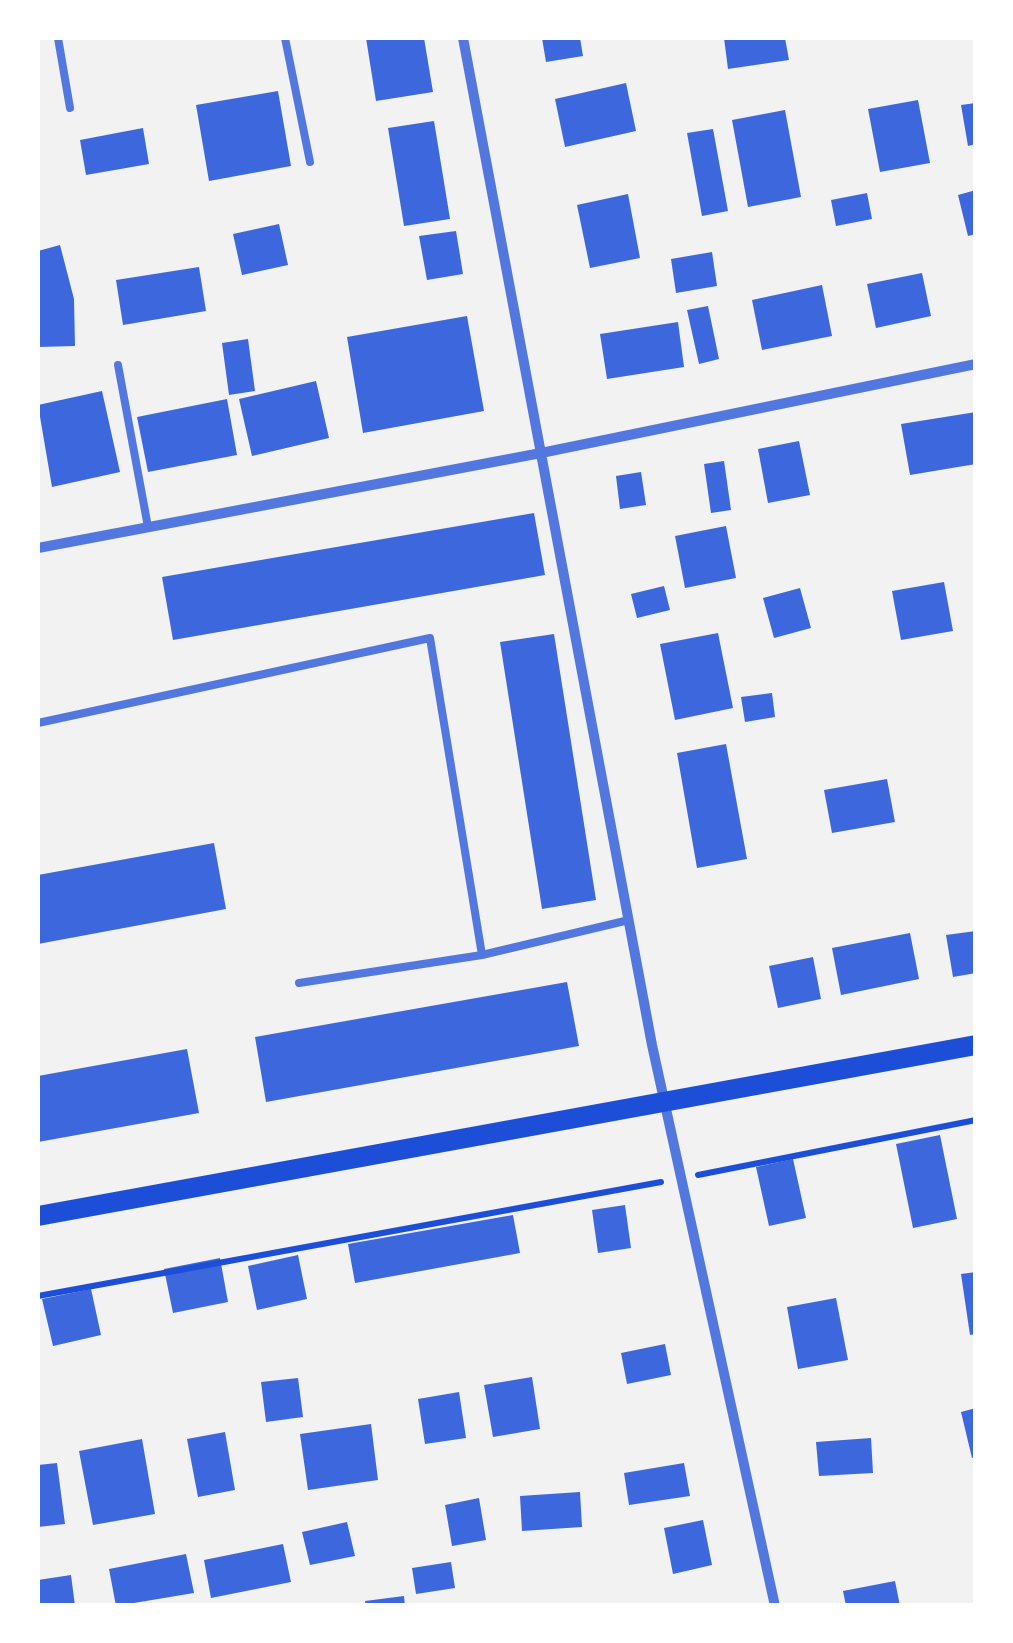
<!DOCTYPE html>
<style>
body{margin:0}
#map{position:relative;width:1013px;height:1643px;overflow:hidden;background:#f2f2f2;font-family:Lato,sans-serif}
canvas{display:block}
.frame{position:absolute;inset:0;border:40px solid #fff;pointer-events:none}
</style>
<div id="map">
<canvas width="1013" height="1643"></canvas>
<div class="frame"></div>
</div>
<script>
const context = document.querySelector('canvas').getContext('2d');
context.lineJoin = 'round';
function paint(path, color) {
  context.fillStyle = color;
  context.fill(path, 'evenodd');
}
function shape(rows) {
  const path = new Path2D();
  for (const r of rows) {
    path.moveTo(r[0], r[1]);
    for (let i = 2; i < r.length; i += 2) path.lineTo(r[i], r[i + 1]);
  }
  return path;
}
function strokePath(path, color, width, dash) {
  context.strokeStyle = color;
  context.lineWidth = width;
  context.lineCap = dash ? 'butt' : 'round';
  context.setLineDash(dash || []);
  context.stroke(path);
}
paint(shape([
 [366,38,424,38,433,92,376,101],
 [542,38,580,38,583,56,546,62],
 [724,38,785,38,789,60,728,69],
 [626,83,636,131,565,147,555,99],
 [278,91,291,166,209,181,196,105],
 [918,100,930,163,880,172,868,109],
 [976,103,976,144,968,146,961,105],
 [785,110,801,197,748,207,732,120],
 [434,121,450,219,404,226,388,128],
 [143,128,149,164,86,175,80,140],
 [713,129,728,211,702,216,687,133],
 [976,190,976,234,968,236,958,195],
 [867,193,872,219,836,226,831,200],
 [628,194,640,258,590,268,577,205],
 [279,224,288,265,242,275,233,234],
 [456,231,463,274,427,280,419,236],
 [60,245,74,299,75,346,38,347,38,251],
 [712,252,717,286,676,293,671,259],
 [199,267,206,311,123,325,116,280],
 [922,273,931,316,876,328,867,284],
 [822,285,832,336,762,350,752,300],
 [708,306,719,359,699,364,687,310],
 [467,316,484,411,363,433,347,337],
 [678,322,684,367,607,379,600,334],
 [248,339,255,391,229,395,222,343],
 [316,381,329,438,252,456,239,399],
 [102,391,120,472,52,487,38,405],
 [227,399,237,455,148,472,137,417],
 [976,412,976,464,910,475,901,424],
 [799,441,810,495,768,503,758,449],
 [724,461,731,510,711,513,704,464],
 [641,472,646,505,620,509,616,476],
 [534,513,545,575,173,640,162,577],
 [726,526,736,578,685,588,675,536],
 [944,582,953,631,901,640,892,591],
 [664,586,670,610,637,618,631,594],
 [800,588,811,628,774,638,763,598],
 [718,633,733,708,675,720,660,644],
 [554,634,596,900,542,909,500,642],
 [772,693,775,717,745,722,741,697],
 [726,744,747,859,697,868,677,753],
 [887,779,895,822,832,833,824,790],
 [214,843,226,909,38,944,38,875],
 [976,931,976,973,953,977,946,935],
 [910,933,919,979,841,995,832,948],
 [813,957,821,999,778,1008,769,966],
 [567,982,579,1046,266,1102,255,1037],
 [187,1049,199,1113,38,1142,38,1076],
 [940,1135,957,1219,913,1228,896,1144],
 [793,1159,806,1218,769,1226,756,1167],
 [625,1205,631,1248,598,1253,592,1210],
 [513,1215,520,1253,355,1283,348,1244],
 [298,1255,307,1299,257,1310,248,1266],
 [220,1258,228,1302,173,1313,164,1269],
 [976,1272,976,1334,970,1335,961,1274],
 [91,1289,101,1335,53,1346,42,1299],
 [836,1298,848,1360,798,1369,787,1307],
 [665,1344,671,1375,627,1384,621,1353],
 [532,1377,540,1429,493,1437,484,1385],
 [298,1378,303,1417,266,1422,261,1382],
 [459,1392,466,1438,425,1444,418,1399],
 [976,1408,976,1457,972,1458,961,1412],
 [371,1424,378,1480,308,1490,300,1434],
 [225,1432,235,1490,198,1497,187,1439],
 [871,1438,873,1473,819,1476,816,1442],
 [142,1439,155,1514,93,1525,79,1451],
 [57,1463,65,1524,38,1527,38,1465],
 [684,1463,690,1496,629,1505,624,1473],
 [580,1492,582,1527,522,1531,520,1496],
 [479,1498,486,1540,452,1546,445,1505],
 [703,1520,712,1565,673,1574,664,1528],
 [347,1522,355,1556,310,1565,302,1532],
 [283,1544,291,1582,211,1598,204,1560],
 [186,1554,194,1593,116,1606,109,1569],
 [451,1562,455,1588,416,1594,412,1568],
 [71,1575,75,1606,38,1606,38,1580],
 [895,1581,900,1606,846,1606,843,1591],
 [404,1596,405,1606,366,1606,365,1601]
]), '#3d67dc');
strokePath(shape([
 [698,1175,976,1120],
 [38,1296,661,1182]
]), '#1d4ed8', 6);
strokePath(shape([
 [58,38,70,108],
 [285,38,310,162],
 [118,365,148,527],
 [38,723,430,638,482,955,629,920],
 [299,983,482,955]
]), '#5277de', 8);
strokePath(shape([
 [463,38,652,1045,775,1606],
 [38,548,541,453,976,364]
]), '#5277de', 10);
strokePath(shape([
 [38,1216,976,1045]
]), '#1d4ed8', 20);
</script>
